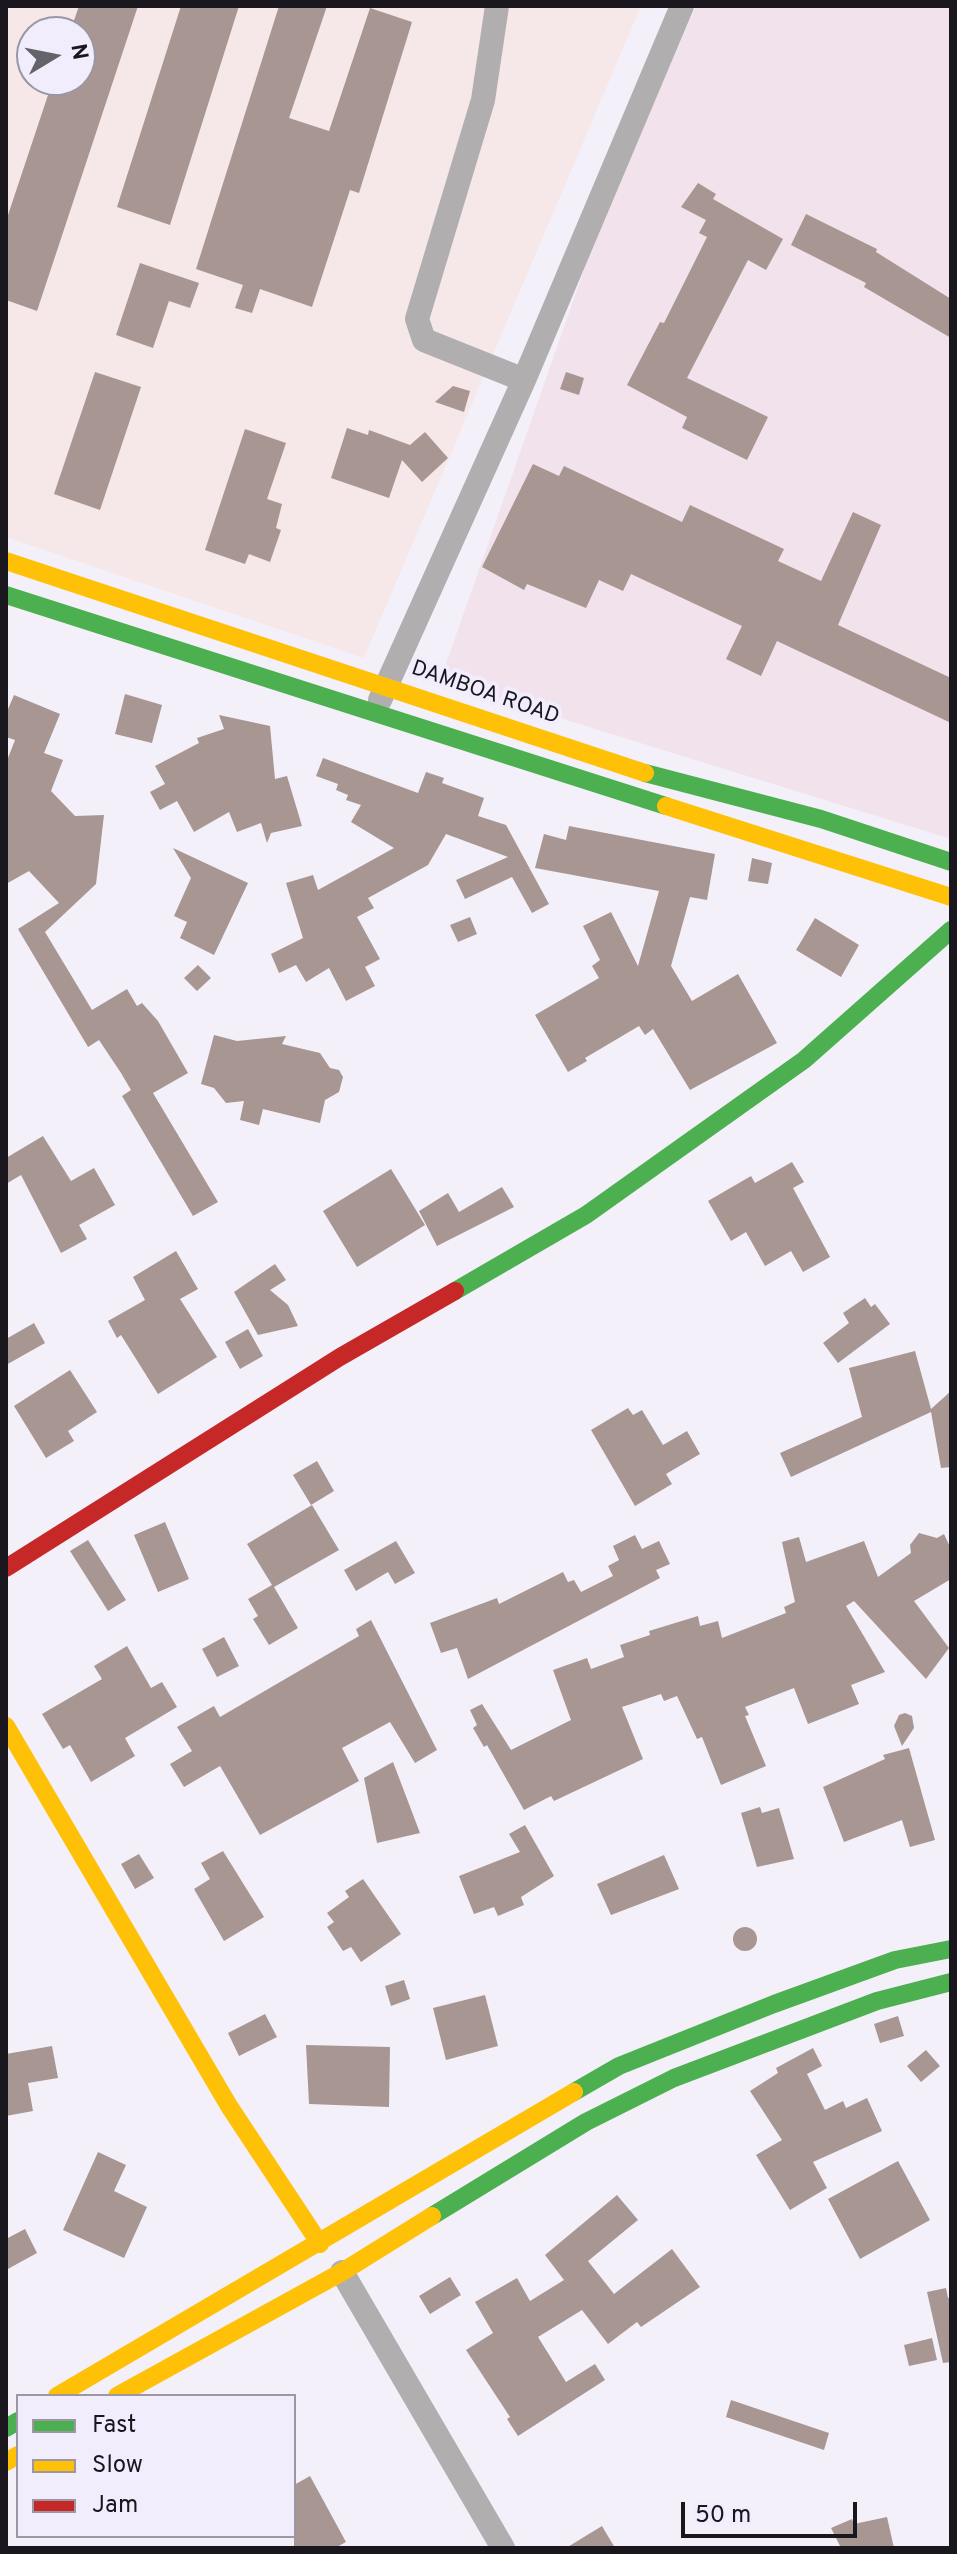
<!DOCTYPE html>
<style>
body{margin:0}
#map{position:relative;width:957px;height:2554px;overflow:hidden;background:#f3f0fa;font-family:Overpass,sans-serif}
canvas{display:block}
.frame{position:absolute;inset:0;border:8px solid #19171d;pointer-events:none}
.legend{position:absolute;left:16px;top:2394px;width:280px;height:144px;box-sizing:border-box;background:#f1edfd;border:2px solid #9b97a3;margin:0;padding:10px 14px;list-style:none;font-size:24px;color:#19171d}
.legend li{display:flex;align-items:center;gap:16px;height:40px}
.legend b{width:40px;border:2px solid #9b97a3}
.north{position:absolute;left:16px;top:16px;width:80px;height:80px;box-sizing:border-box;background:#f1edfd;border:2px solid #9b97a3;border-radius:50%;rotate:80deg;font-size:22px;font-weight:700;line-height:32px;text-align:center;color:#19171d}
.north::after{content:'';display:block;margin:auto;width:28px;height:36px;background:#65636a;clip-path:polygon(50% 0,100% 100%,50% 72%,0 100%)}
.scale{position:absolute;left:681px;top:2502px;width:176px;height:36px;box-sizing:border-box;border:4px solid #19171d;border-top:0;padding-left:10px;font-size:24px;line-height:28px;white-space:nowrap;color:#19171d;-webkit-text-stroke:6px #f1edfd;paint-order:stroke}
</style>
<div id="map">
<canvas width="957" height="2554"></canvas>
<div class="frame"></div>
<ul class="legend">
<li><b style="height:10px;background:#4caf50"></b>Fast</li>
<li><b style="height:10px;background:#ffc107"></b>Slow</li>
<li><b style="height:10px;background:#c62828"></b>Jam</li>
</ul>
<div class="north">N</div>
<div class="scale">50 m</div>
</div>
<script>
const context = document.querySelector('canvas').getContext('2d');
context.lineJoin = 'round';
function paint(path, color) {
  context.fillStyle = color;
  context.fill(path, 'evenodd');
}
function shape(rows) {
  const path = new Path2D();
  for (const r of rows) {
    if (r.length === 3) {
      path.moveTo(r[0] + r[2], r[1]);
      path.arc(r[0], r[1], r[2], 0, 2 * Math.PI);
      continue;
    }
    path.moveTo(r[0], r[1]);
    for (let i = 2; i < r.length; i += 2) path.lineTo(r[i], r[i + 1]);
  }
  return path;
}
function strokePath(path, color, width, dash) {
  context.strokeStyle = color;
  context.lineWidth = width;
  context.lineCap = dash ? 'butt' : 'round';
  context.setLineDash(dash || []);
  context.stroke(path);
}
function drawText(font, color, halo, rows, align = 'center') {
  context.font = font + ' Overpass,sans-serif';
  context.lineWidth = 8;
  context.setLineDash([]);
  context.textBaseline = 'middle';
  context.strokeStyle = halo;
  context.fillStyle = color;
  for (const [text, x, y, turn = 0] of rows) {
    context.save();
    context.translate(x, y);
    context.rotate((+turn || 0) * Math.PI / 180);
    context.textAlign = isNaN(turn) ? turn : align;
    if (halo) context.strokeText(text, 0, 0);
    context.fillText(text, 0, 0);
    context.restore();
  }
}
paint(shape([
 [696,6,951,6,951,839,440,681,598,230]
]), '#f1e2ec');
paint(shape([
 [6,6,641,6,364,658,6,537],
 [32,32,80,32,80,80,32,80]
]), '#f6e7e8');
paint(shape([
 [79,6,138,6,37,311,6,300,6,221,53,80,80,80,80,32,70,32],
 [181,6,239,6,170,225,117,207],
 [279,6,327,6,289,118,329,131,370,8,412,22,359,193,350,190,312,307,260,289,252,313,235,308,243,285,196,269],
 [698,183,716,194,713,199,783,239,766,270,748,260,687,378,768,417,747,460,682,428,687,417,627,385,660,322,664,323,707,237,699,233,706,220,681,207],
 [806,214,877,249,876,252,951,299,951,338,864,287,866,283,791,245],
 [140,263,199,283,190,308,169,301,153,348,116,335],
 [95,372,141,387,100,510,54,494],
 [566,372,584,378,579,395,560,389],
 [453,386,470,391,464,412,435,402],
 [347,428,368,435,369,430,410,445,425,432,448,458,422,482,402,460,389,498,331,478],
 [245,429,286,443,267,499,282,504,276,528,281,530,270,562,249,554,245,564,205,550],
 [533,464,559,476,564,466,682,522,690,505,784,549,778,561,821,581,853,512,881,525,838,625,951,678,951,723,777,641,761,676,726,659,742,626,631,574,623,591,599,580,586,608,527,584,524,590,482,567],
 [125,694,162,705,152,743,115,734],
 [14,695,60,714,44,753,63,760,51,791,75,816,104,815,96,884,45,932,92,1010,127,989,137,1006,142,1003,158,1021,188,1073,153,1093,218,1202,193,1216,122,1096,131,1090,121,1073,99,1040,88,1047,18,929,59,903,29,871,6,884,6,763,15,740,6,737,6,714],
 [219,715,270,726,275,779,287,776,302,826,271,833,267,843,261,823,237,832,229,812,194,832,177,801,160,810,150,792,165,784,155,766,199,743,197,738,224,729],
 [323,758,418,793,426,772,444,778,442,783,484,798,478,816,506,825,549,904,532,913,512,877,465,899,456,880,508,857,446,834,428,865,368,898,374,908,357,917,380,959,365,967,375,986,346,1001,329,968,306,982,296,965,279,973,271,954,303,938,286,883,313,875,318,890,394,848,351,822,361,805,346,800,348,795,336,790,338,784,316,776],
 [569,826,715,854,707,900,690,897,671,966,692,1001,738,974,777,1043,690,1090,653,1029,645,1035,639,1026,585,1058,587,1061,568,1072,535,1015,599,978,592,966,600,960,583,926,611,912,638,966,659,891,535,868,544,834,566,840],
 [173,848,248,883,214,955,180,938,187,922,174,916,191,878],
 [752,858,772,863,768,884,748,881],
 [470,917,477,934,458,942,450,925],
 [815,918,859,945,841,977,796,950],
 [198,965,211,978,197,991,184,978],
 [214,1035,237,1041,286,1036,282,1044,320,1053,330,1068,339,1070,343,1077,339,1092,325,1100,320,1123,263,1109,259,1125,240,1120,244,1101,226,1103,214,1088,201,1084],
 [43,1136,71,1181,94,1168,115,1205,79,1225,87,1239,61,1253,21,1175,6,1184,6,1158],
 [792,1162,804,1182,793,1188,830,1257,803,1272,791,1251,765,1266,746,1232,731,1241,708,1201,751,1176,755,1183],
 [391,1169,425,1225,357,1267,323,1211],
 [502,1187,514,1207,437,1246,419,1211,448,1193,459,1212],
 [176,1251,198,1289,180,1299,217,1357,158,1394,121,1335,117,1338,108,1321,145,1300,133,1277],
 [275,1264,286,1280,270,1290,288,1305,298,1326,258,1335,234,1292],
 [865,1298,871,1307,875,1304,890,1324,838,1363,823,1343,849,1323,843,1313],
 [34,1323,45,1343,6,1365,6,1339],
 [248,1329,263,1356,240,1369,225,1342],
 [915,1351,931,1409,951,1391,951,1467,941,1468,931,1412,791,1477,780,1453,862,1417,849,1368],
 [70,1370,97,1412,68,1431,74,1441,46,1458,14,1406],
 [628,1408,633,1415,642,1410,663,1445,687,1431,700,1454,666,1474,672,1484,635,1506,591,1430],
 [317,1461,334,1491,311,1505,293,1475],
 [312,1505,339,1550,274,1587,298,1628,269,1645,253,1619,258,1616,248,1599,272,1585,247,1544],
 [165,1522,189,1579,158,1592,134,1535],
 [919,1533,937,1538,944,1534,951,1549,951,1579,914,1601,949,1648,926,1679,854,1601,846,1606,885,1672,851,1685,859,1704,808,1724,794,1688,745,1707,749,1715,745,1716,766,1766,721,1785,702,1737,697,1739,677,1696,664,1701,661,1694,622,1707,643,1759,554,1801,551,1796,524,1810,487,1745,484,1747,473,1728,477,1725,470,1710,482,1704,511,1750,571,1720,553,1670,587,1658,591,1669,624,1657,620,1645,650,1635,649,1631,698,1616,700,1626,718,1621,722,1638,786,1613,784,1607,795,1602,782,1542,799,1537,806,1562,864,1541,878,1577,911,1553,910,1545],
 [635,1535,642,1549,659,1541,670,1564,656,1570,660,1578,468,1679,457,1648,441,1653,430,1623,497,1598,499,1604,563,1572,568,1582,574,1580,581,1592,613,1576,608,1566,619,1560,613,1546],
 [88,1540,126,1600,108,1611,70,1551],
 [396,1541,415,1573,395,1584,388,1572,356,1591,344,1570],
 [371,1620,437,1750,415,1763,390,1722,342,1748,359,1781,260,1835,220,1766,184,1787,170,1764,192,1751,177,1727,214,1706,220,1717,359,1636,356,1629],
 [224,1637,239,1666,217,1677,202,1649],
 [127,1646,151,1688,162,1682,177,1707,125,1738,135,1756,91,1782,70,1745,63,1749,42,1714,102,1679,94,1666],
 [905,1713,912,1716,914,1728,902,1746,894,1726,899,1715],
 [909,1748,935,1840,910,1847,902,1820,844,1842,823,1787,885,1759,883,1755],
 [393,1762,420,1833,377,1843,364,1778],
 [760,1807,762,1813,779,1808,794,1859,757,1867,741,1813],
 [525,1825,554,1876,521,1897,524,1905,498,1916,494,1907,474,1914,459,1876,520,1852,509,1834],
 [223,1851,264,1917,224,1941,194,1889,210,1879,201,1863],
 [139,1854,154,1878,135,1889,121,1864],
 [664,1855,679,1889,611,1915,597,1884],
 [363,1879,401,1934,361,1962,351,1947,343,1951,327,1927,334,1922,327,1913,349,1897,345,1891],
 [745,1939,12],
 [404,1980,410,1999,391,2006,385,1986],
 [485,1995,498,2046,446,2060,433,2008],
 [265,2014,277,2037,239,2056,228,2033],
 [898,2016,904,2036,880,2043,874,2024],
 [306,2045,390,2047,389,2107,309,2104],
 [52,2046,58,2078,28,2083,33,2111,6,2116,6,2054],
 [813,2048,822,2066,807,2074,825,2110,843,2101,846,2108,867,2098,882,2131,813,2162,827,2188,790,2210,756,2155,782,2140,750,2091,778,2073,776,2068],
 [926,2050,940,2066,921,2082,907,2066],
 [98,2152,126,2165,114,2191,147,2207,124,2258,63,2230],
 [898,2161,930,2220,860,2259,828,2199],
 [617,2195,638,2220,588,2261,614,2294,672,2249,700,2287,641,2327,637,2322,608,2344,582,2310,538,2337,566,2382,595,2364,605,2380,518,2436,507,2419,510,2417,466,2350,493,2333,475,2302,517,2278,530,2301,564,2280,545,2255],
 [25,2229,37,2253,6,2270,6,2239],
 [450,2277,461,2295,430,2314,419,2296],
 [946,2288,948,2298,951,2297,951,2362,943,2363,927,2292],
 [932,2338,937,2360,909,2366,904,2345],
 [731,2400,829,2433,824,2450,726,2417],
 [310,2476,346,2542,335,2548,294,2548,294,2485],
 [887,2517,894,2548,841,2548,831,2528,852,2519,854,2524],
 [602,2526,615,2548,566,2548]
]), '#a89692');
strokePath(shape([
 [497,6,483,100,417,319,424,340,524,380],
 [380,700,524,380,682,6],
 [342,2272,503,2548]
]), '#b1aeaf', 24);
strokePath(shape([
 [6,595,666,806],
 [645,773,821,819,951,862],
 [455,1291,586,1215,804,1060,951,930],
 [574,2092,619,2066,774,2004,895,1960,951,1949],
 [432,2216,586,2122,674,2078,877,2001,951,1982],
 [6,2428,18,2421]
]), '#4caf50', 18);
strokePath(shape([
 [6,561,645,773],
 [666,806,951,897],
 [6,1726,229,2106,320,2244],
 [57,2396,574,2092],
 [117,2396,342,2272,432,2216],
 [6,2462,18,2455]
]), '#ffc107', 18);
strokePath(shape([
 [6,1568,340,1357,455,1291]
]), '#c62828', 18);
drawText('22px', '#19171d', '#f1edfd', [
 ["DAMBOA ROAD",485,694,19]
]);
</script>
